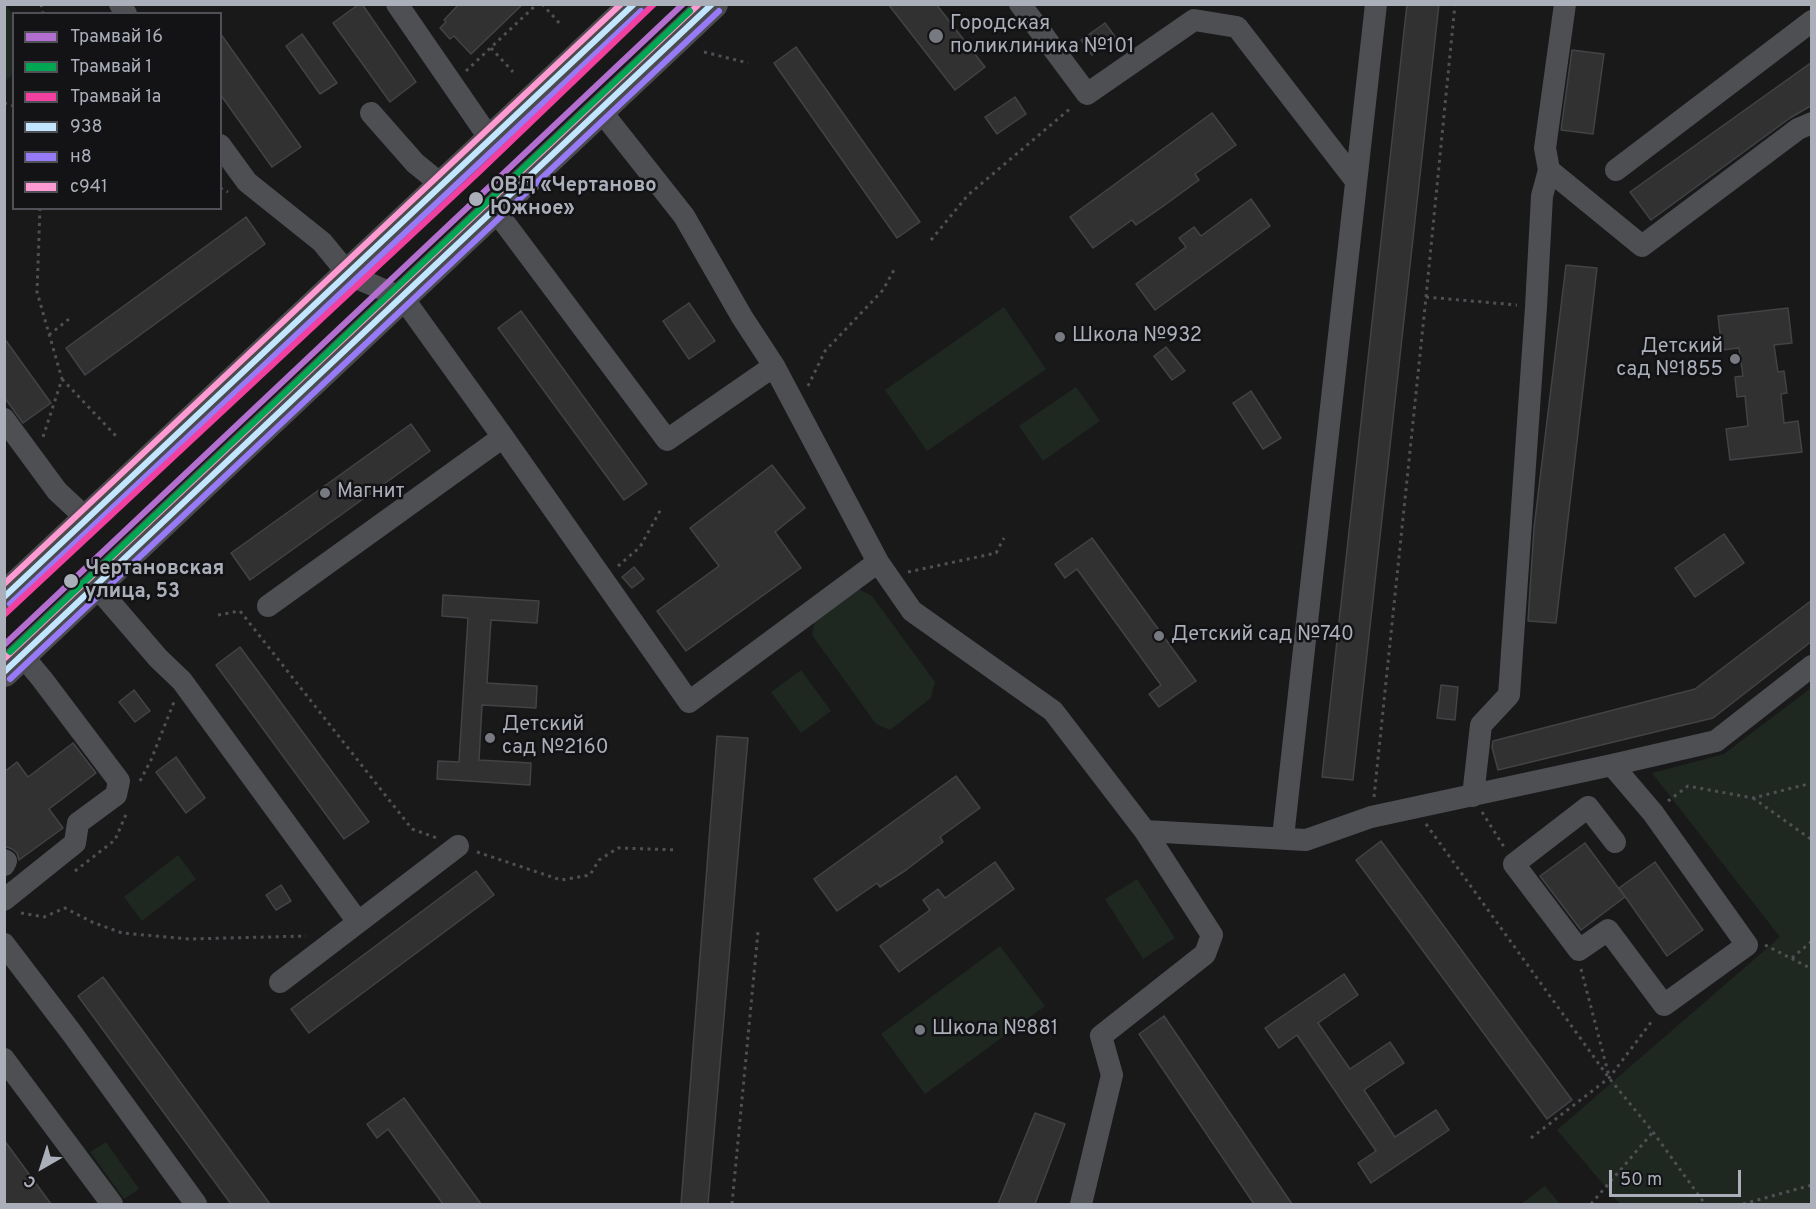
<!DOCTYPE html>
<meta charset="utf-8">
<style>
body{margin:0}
#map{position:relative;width:1816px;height:1209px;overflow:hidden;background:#19191a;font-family:Overpass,sans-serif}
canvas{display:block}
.frame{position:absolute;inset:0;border:6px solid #abafba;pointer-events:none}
.legend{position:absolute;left:12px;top:12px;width:210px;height:198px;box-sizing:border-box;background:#131316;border:2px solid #505158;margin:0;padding:8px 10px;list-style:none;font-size:18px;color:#abafba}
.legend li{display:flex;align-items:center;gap:12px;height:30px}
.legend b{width:30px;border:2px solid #505158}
.north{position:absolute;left:12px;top:1137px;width:60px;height:60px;-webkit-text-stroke:4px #131316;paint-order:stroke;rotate:219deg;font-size:16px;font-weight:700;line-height:24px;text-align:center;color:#abafba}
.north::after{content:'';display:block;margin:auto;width:21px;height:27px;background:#abafba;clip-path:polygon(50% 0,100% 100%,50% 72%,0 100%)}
.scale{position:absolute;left:1609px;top:1170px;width:132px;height:27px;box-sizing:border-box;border:3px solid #abafba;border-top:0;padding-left:8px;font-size:18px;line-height:21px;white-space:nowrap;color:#abafba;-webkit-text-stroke:4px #131316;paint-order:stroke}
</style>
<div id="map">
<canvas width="1816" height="1209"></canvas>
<div class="frame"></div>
<ul class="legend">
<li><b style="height:8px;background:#b36fd0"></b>Трамвай 16</li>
<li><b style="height:8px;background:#00a651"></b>Трамвай 1</li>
<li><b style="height:8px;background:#f240a1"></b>Трамвай 1а</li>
<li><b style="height:8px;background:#c2e6ff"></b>938</li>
<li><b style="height:8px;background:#977af6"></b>н8</li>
<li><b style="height:8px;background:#ff9ad2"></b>с941</li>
</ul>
<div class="north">С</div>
<div class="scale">50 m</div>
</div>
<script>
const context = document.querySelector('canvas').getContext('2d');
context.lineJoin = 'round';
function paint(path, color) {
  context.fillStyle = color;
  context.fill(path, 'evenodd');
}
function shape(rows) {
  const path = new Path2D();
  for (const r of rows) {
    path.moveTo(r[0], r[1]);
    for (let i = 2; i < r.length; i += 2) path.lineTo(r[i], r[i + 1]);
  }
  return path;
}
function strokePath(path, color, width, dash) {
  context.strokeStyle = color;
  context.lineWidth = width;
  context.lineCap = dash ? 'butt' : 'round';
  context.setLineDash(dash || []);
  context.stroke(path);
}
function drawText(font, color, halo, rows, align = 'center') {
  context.font = font + ' Overpass,sans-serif';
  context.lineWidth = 5;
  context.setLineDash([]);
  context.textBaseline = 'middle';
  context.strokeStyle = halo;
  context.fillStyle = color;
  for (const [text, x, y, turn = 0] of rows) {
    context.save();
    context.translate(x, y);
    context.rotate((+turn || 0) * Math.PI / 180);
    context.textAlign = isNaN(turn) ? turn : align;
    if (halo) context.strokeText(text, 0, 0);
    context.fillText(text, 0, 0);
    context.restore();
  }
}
paint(shape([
 [6,5,13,14,14,74,5,81],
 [1004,307,1046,369,927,451,885,390],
 [1076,387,1100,421,1043,461,1019,426],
 [856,588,872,596,935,682,931,698,890,730,876,724,812,635,815,620],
 [801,670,831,711,801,733,771,692],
 [1811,688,1811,1204,1620,1204,1557,1130,1780,937,1652,773,1724,754],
 [178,855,196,879,142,921,124,897],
 [1137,879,1175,938,1143,959,1105,899],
 [1000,946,1045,1006,925,1094,881,1034],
 [106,1142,139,1189,124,1199,90,1152],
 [1545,1186,1560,1204,1521,1204]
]), '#1f2721');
const building = shape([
 [359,4,362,4,416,82,390,102,333,23,359,4],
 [459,4,523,4,471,54,454,36,450,39,440,28,446,22,444,20,459,4],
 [888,4,936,4,985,67,955,90,888,4],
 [1407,4,1439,4,1353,780,1322,777,1407,4],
 [1105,23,1116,38,1092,55,1081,40,1105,23],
 [220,33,301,147,272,167,220,94,220,33],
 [302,34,337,83,320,94,286,46,302,34],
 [796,47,920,222,897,238,774,63,796,47],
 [1572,50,1604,54,1593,134,1561,130,1572,50],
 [1812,62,1812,105,1790,118,1651,220,1630,192,1812,62],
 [1015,97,1026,114,997,134,985,117,1015,97],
 [1212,113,1236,145,1195,174,1199,180,1162,207,1136,225,1132,220,1093,248,1070,217,1212,113],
 [1251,199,1270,226,1155,310,1136,284,1186,247,1179,238,1194,227,1201,236,1251,199],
 [246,217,265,244,85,375,66,348,246,217],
 [1566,265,1597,268,1556,623,1528,621,1534,528,1566,265],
 [689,303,715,341,689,359,663,321,689,303],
 [1788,308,1792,343,1774,345,1778,372,1784,371,1787,393,1781,394,1784,423,1798,421,1802,452,1730,460,1726,429,1748,426,1745,396,1737,397,1735,377,1743,376,1739,348,1722,350,1718,316,1788,308],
 [521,311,647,484,624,500,498,328,521,311],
 [4,338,51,403,23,423,4,397,4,338],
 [1166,347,1185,371,1172,380,1154,356,1166,347],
 [1251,391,1281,438,1263,449,1233,403,1251,391],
 [411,424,430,451,250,580,231,553,411,424],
 [772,465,805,508,775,532,801,568,686,651,657,611,719,566,690,528,772,465],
 [1724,534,1744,563,1695,597,1675,568,1724,534],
 [1092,538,1196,681,1159,707,1149,694,1161,685,1077,569,1065,578,1055,564,1092,538],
 [634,567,644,579,632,588,622,577,634,567],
 [443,595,539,601,537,623,491,620,487,683,537,686,536,708,482,705,479,760,531,763,530,785,437,779,438,761,459,762,468,618,442,616,443,595],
 [1812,600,1812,641,1713,718,1498,770,1492,747,1493,741,1695,689,1812,600],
 [240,647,369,822,344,839,216,665,240,647],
 [1441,685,1458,687,1455,720,1437,718,1441,685],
 [134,690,150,711,135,722,119,702,134,690],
 [717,736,748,738,708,1204,681,1204,717,736],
 [73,743,96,773,49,809,63,828,19,860,17,853,12,849,4,846,4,772,17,762,28,777,73,743],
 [176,757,205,798,186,813,156,772,176,757],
 [956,776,980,808,940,837,943,842,906,870,880,887,877,883,837,911,814,879,956,776],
 [1381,841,1572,1100,1547,1119,1356,860,1381,841],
 [1585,843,1625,897,1581,930,1540,876,1585,843],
 [995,862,1014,889,899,972,880,946,930,910,923,900,938,889,945,898,995,862],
 [1655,862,1703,930,1667,956,1619,888,1655,862],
 [476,871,494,895,309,1033,291,1009,476,871],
 [281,885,291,901,276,910,266,895,281,885],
 [1344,974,1358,995,1318,1023,1350,1069,1390,1042,1404,1063,1364,1090,1395,1137,1436,1110,1449,1130,1371,1183,1358,1163,1376,1151,1297,1035,1279,1048,1265,1028,1344,974],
 [103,977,270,1204,231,1204,78,996,103,977],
 [1164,1016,1292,1204,1254,1204,1139,1034,1164,1016],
 [404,1098,481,1204,443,1204,388,1129,377,1138,367,1124,404,1098],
 [1035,1113,1065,1124,1035,1204,998,1204,1035,1113],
 [4,1140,51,1204,4,1204,4,1140]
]);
paint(building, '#313132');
strokePath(building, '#424346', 1.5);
strokePath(shape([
 [41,4,43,14],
 [542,4,562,26],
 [491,48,513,72],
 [704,52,748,63],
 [466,71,537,4],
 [4,103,14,106],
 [220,188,228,192],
 [40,208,37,292,62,379,42,440],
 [931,240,968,195,1072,107],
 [1426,297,1517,305],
 [49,335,69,319],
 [62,379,116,436],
 [808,386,825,351,883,290,895,268],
 [618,566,640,547,661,509],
 [908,572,996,553,1004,538],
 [218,615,240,611,412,829,437,838],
 [140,781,151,760,174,702],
 [1374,797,1426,297,1455,4],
 [1753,798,1812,840],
 [1668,801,1688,786,1753,798,1812,783],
 [1482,812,1504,847],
 [1426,824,1609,1078,1653,1132,1705,1204],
 [477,852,561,880,590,875,599,860,618,848,677,850],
 [75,871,115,840,127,812],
 [21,913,44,917,65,908,92,922,122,933,189,939,306,936],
 [1765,945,1812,969],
 [1792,958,1812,941],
 [1581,969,1609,1076],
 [1531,1138,1609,1078,1652,1021],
 [732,1204,758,932],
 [1591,1204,1653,1132],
 [1743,1204,1812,1185]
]), '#4f5054', 3, [3, 4.5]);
strokePath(shape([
 [120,4,126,14],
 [397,4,490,139],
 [1020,4,1087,94,1194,20,1237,27,1356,181],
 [601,111,684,216,742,317,774,366,878,562,912,611,1053,711,1145,831,1212,935,1205,954,1101,1036,1112,1075,1081,1204],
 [371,113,415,163,442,185],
 [220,145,247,182,322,242,349,275,403,298,503,437,689,702,878,562],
 [1549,170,1642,246,1798,129,1812,123],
 [1616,170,1812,21],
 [495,210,667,440,774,366],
 [4,419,57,491,87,519],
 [96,586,158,658,182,681,358,922],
 [268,606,503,437],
 [1612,765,1653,813,1747,945,1664,1005,1608,930,1579,950,1514,864,1588,807,1615,842],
 [1473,796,1481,725,1509,695,1536,307,1542,196,1549,170,1545,148,1565,4],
 [1145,831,1306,840,1371,817,1612,765,1716,741,1812,666],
 [1283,837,1376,4],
 [4,860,6,861,4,865],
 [4,900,75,843,78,823,116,795,119,781,42,679,22,655],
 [4,944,71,1032,196,1204],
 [280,982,458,846],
 [4,1059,112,1204]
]), '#4d4f53', 22);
strokePath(shape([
 [4,597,635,4],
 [4,672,713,4]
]), '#4b4b4e', 30);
strokePath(shape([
 [4,597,634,4],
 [4,672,712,4]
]), '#c2e6ff', 6);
strokePath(shape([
 [10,604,641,11],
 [10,679,719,11]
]), '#977af6', 6);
strokePath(shape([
 [4,584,621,4],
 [4,659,699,4]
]), '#ff9ad2', 6);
strokePath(shape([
 [4,645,683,4]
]), '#b36fd0', 6);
strokePath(shape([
 [10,652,690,11]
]), '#00a651', 6);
strokePath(shape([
 [4,615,480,171,654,4]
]), '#f240a1', 6);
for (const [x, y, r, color] of [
 [936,36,8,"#787a82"],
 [476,199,8,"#abafba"],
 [1060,337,6,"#787a82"],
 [1735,359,6,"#787a82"],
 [325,493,6,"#787a82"],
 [71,581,8,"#abafba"],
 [1159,636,6,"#787a82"],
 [490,738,6,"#787a82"],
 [920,1030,6,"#787a82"]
]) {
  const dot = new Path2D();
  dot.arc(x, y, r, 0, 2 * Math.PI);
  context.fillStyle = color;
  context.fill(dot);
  strokePath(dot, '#131316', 2);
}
drawText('20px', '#abafba', '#131316', [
 ["Городская",950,25],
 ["поликлиника №101",950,48],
 ["Школа №932",1072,337],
 ["Детский",1723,348,"right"],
 ["сад №1855",1723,371,"right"],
 ["Магнит",337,493],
 ["Детский сад №740",1171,636],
 ["Детский",502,726],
 ["сад №2160",502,749],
 ["Школа №881",932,1030]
], 'left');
drawText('bold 20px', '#abafba', '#131316', [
 ["ОВД «Чертаново",490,187],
 ["Южное»",490,210],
 ["Чертановская",85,570],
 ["улица, 53",85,593]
], 'left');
</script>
